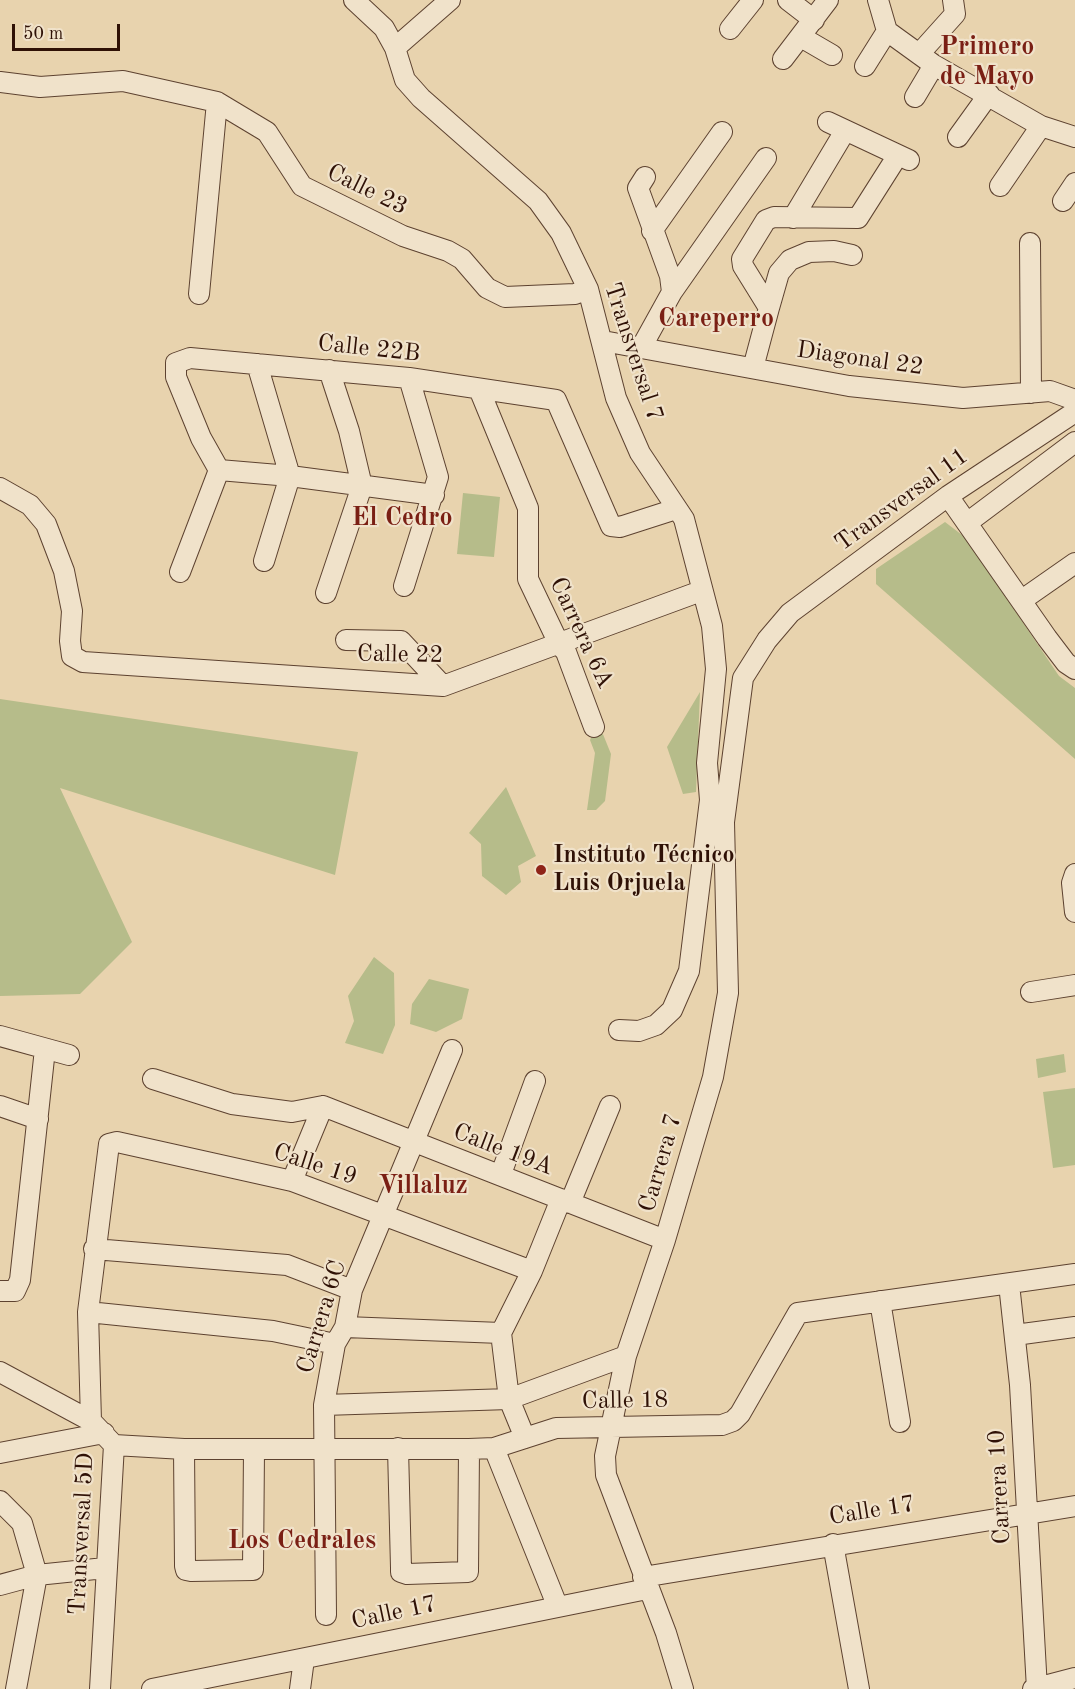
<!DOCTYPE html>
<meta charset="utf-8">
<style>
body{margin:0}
#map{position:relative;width:1075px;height:1689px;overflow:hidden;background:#e8d3ae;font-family:"Old Standard TT",serif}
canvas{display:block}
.scale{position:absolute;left:12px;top:24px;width:108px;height:27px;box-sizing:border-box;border:3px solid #2f1106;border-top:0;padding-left:8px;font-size:18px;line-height:21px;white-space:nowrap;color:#2f1106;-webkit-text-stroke:4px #f0e2ca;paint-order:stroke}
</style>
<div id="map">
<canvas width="1075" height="1689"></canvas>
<div class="scale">50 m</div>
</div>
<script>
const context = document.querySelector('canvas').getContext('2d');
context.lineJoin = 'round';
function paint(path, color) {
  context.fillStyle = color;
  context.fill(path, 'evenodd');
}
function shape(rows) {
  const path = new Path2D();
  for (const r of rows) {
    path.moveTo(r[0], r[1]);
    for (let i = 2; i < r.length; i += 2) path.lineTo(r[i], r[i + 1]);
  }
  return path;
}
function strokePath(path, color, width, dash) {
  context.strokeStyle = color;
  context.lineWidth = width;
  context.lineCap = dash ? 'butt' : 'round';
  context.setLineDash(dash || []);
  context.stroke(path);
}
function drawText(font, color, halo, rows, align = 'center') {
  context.font = font + ' "Old Standard TT",serif';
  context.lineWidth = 4.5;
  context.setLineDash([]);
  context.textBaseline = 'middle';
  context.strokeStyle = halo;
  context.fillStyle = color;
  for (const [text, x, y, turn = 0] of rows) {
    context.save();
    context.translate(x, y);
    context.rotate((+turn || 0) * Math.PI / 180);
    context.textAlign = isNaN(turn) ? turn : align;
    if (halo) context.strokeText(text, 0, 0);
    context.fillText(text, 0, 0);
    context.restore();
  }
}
paint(shape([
 [463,493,500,497,494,557,457,554],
 [945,522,966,538,1059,676,1075,688,1075,759,876,584,876,569],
 [700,692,696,792,683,794,667,747],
 [0,699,358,752,335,875,60,788,132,942,80,994,0,996],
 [598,722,611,754,605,801,596,810,587,810,595,753,590,740],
 [506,787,536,856,518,866,521,882,506,895,482,876,481,844,469,833],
 [374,957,394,973,395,1025,383,1054,345,1043,354,1021,348,996],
 [429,979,469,989,462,1019,436,1032,410,1024,412,1004],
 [1064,1054,1066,1072,1038,1078,1036,1059],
 [1075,1088,1075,1165,1053,1168,1043,1092]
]), '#b6bc8a');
const minor = shape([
 [354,0,384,28,395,48,405,80,421,98,538,201,561,233,588,289,616,398,640,453,684,519,712,626,716,669,707,763,710,800,724,822],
 [788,0,814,20],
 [878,0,887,31,934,65,1041,126,1075,137],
 [730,29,753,0],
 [801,37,832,55],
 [395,48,450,0],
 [920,53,955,14,953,0],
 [783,59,828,0],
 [865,66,887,31],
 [0,82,40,87,123,81,217,102,267,132,302,186,403,236,448,251,462,259,487,288,505,297,575,294,588,289],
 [915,97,934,65],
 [828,122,909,160],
 [958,137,989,94],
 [645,177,638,188,670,276,672,292],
 [1000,186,1041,126],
 [1063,201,1075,183],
 [793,218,845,131],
 [652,231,722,132],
 [1030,243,1031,393],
 [199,294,217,102],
 [769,308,779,273,790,260,809,252,834,251,852,255],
 [603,341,849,386,963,398,1050,391,1075,400],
 [641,348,672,292,766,158],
 [257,364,290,476,264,561],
 [753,368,769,308,743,266,742,259,766,220,774,217,858,218,898,155],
 [479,389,528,508,528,579,559,644,566,652,594,727],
 [219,470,290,476,434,495],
 [0,488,30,505,46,524,64,571,72,611,70,641,72,656,83,662,443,686,701,591],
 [948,496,1047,638,1066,663,1075,669],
 [967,523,1075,442],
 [180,572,219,470,201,438,176,377,176,363,190,358,409,378,556,400,611,526,620,527,676,509],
 [404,586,438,477,409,378],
 [326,593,362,486,349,431,329,370],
 [1022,600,1075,563],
 [346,640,401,641,443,686],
 [1075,874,1072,883,1075,912],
 [1031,992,1075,985],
 [619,1030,639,1031,656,1025,672,1010,689,971,710,800],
 [0,1036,69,1055],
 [153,1079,232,1104,292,1112,323,1106],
 [0,1106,38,1119],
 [323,1106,665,1240],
 [501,1174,535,1081],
 [292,1181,323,1106],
 [570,1203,610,1106],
 [94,1249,287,1265,352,1290],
 [1009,1284,1020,1385,1037,1689],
 [0,1291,15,1291,20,1280,45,1049],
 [880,1301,900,1422],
 [88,1312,273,1331,335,1344],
 [345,1327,501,1333],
 [1015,1335,1075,1327],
 [0,1372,91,1421,114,1445,100,1689],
 [324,1405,509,1399,626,1356],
 [91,1421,88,1312,109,1144,117,1142,292,1181,532,1271],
 [525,1438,509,1399,501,1333,532,1271,561,1199],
 [114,1445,184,1449,469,1449,494,1448,556,1428,722,1425,733,1421,740,1414,798,1313,1075,1274],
 [398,1448,401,1568,401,1572,407,1574,468,1572,469,1449],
 [494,1448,557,1605],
 [184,1449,185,1566,186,1570,191,1571,253,1570,254,1450],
 [0,1453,104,1433],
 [0,1501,22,1523,37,1575,16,1689],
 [833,1544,859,1689],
 [643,1577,1075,1506],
 [0,1585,37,1575,105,1568],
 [326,1615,324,1405,335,1344,345,1327,352,1290,452,1050],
 [152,1689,647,1589],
 [300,1689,304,1659],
 [683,1689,666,1633,606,1475,605,1456,626,1356,665,1240,713,1077,728,993,724,822,743,678,767,640,790,613,948,496,1075,412],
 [1033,1689,1075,1678]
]);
strokePath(minor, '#5d4230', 22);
strokePath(minor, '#f0e2ca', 20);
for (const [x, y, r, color] of [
 [541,870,6,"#8f2418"]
]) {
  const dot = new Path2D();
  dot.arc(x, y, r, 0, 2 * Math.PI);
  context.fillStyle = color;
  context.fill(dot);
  strokePath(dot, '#f0e2ca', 2);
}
drawText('24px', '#2f1106', '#f0e2ca', [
 ["Calle 23",367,190,26],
 ["Calle 22B",369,349,6],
 ["Transversal 7",633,352,72],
 ["Diagonal 22",860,359,8],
 ["Transversal 11",902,500,-36],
 ["Carrera 6A",581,633,65],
 ["Calle 22",400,655,1],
 ["Calle 19A",503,1150,21],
 ["Carrera 7",661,1163,-74],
 ["Calle 19",315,1165,18],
 ["Carrera 6C",322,1317,-73],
 ["Calle 18",625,1401,-1],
 ["Carrera 10",1000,1487,-93],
 ["Calle 17",872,1511,-9],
 ["Transversal 5D",82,1534,-87],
 ["Calle 17",394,1613,-12]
]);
drawText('bold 24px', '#2f1106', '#f0e2ca', [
 ["Instituto Técnico",553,856],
 ["Luis Orjuela",553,884]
], 'left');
drawText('bold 26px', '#7a1f14', '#f0e2ca', [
 ["Primero",987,47],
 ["de Mayo",987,77],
 ["Careperro",716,319],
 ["El Cedro",402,518],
 ["Villaluz",423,1186],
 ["Los Cedrales",302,1541]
]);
</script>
